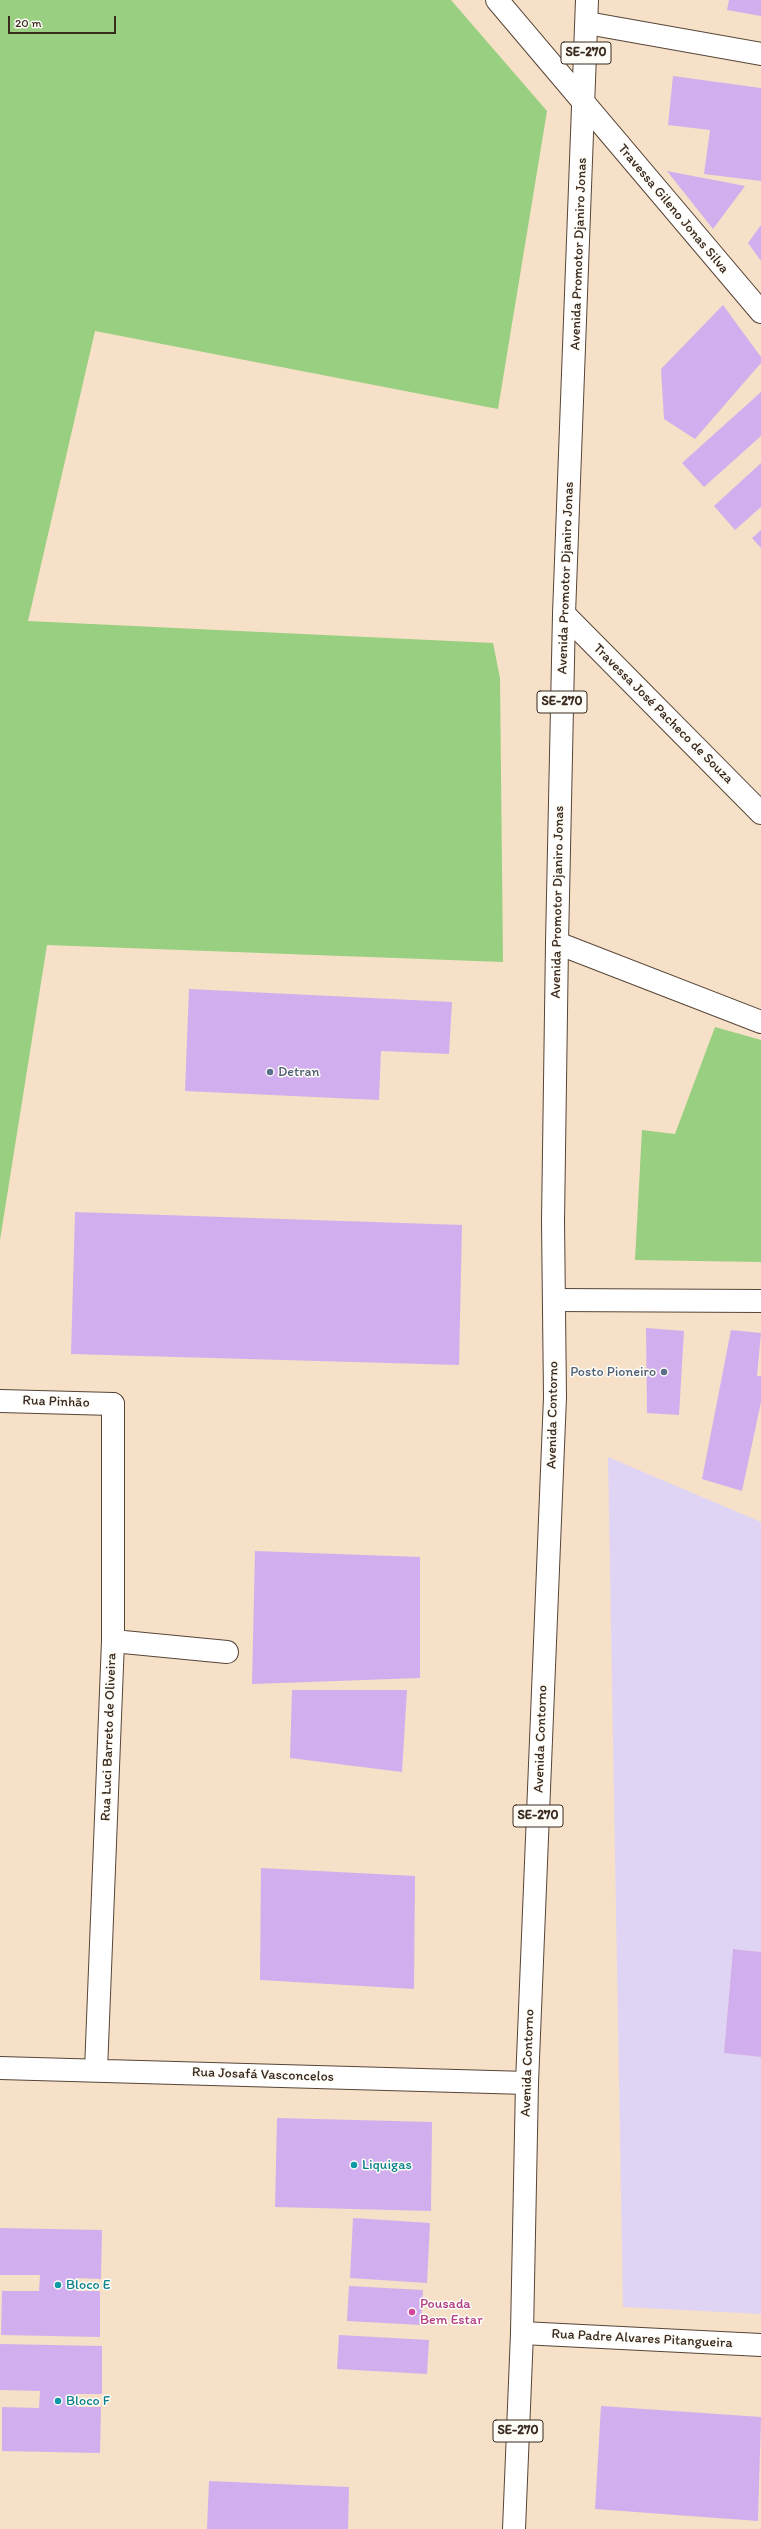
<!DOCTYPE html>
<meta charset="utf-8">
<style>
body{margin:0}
#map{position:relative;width:761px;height:2529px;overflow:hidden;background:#f6e0c7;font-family:Itim,sans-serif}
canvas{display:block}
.scale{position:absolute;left:8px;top:16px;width:108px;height:18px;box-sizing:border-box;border:2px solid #3b2a1e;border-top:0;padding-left:5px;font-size:12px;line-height:14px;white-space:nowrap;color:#3b2a1e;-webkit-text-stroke:3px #fdfcf7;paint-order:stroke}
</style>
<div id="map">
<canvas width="761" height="2529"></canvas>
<div class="scale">20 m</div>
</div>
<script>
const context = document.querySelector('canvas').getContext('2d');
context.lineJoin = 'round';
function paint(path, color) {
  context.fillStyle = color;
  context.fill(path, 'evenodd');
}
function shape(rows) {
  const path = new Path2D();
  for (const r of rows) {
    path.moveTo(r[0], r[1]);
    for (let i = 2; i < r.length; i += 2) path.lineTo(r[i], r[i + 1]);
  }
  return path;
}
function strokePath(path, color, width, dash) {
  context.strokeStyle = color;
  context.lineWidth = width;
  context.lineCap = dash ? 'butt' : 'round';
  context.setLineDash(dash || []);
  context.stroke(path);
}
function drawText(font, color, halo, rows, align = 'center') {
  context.font = font + ' Itim,sans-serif';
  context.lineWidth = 3;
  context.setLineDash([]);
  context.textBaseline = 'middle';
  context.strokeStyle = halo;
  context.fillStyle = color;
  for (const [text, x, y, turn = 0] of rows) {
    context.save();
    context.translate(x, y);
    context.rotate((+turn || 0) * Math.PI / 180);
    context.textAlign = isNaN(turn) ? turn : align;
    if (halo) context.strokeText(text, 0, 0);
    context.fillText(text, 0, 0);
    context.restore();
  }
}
paint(shape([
 [608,1457,761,1522,761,1952,733,1949,724,2053,761,2057,761,2314,623,2307]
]), '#e0d4f4');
paint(shape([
 [0,0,451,0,547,111,498,409,95,331,28,621,493,643,500,678,503,962,47,945,0,1240],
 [715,1027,761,1040,761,1262,635,1260,642,1130,675,1134]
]), '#99cf80');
paint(shape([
 [729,0,761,0,761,16,727,10],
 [673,76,761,88,761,181,704,174,710,130,668,125],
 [667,171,745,186,713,229],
 [761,225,761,261,748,243],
 [723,305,761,357,761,363,695,439,664,419,661,369],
 [761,392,761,436,704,487,682,463],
 [761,463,761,507,735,530,714,506],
 [761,530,761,548,752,538],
 [189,989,452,1002,449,1054,381,1051,379,1100,185,1091],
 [75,1212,462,1225,459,1365,71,1354],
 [646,1328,684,1331,679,1415,647,1413],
 [731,1330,761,1333,757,1376,761,1376,761,1402,742,1491,702,1479],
 [255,1551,420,1557,420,1678,252,1684],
 [292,1690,407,1690,402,1772,290,1758],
 [261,1868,415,1876,414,1989,260,1980],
 [733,1949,761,1952,761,2057,724,2053],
 [277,2118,432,2122,431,2211,275,2207],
 [353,2218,430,2223,427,2283,350,2278],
 [0,2228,102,2230,101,2279,76,2278,76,2291,100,2291,100,2337,1,2335,2,2291,39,2291,40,2275,0,2275],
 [349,2286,423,2290,421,2325,347,2321],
 [339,2335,429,2340,427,2374,337,2369],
 [0,2344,102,2346,102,2394,77,2394,77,2407,101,2407,100,2453,2,2451,2,2407,39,2408,40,2391,0,2390],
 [601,2406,761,2417,758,2521,595,2509],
 [209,2481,349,2487,348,2529,207,2529]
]), '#d1afee');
const street = shape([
 [497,0,761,312],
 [587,23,761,54],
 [564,614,761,813],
 [557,943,761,1022],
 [113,1641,227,1652],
 [0,2068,527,2083],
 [96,2070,113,1641,113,1404]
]);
const secondary = shape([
 [554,1300,761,1301],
 [0,1401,113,1404],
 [522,2333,761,2345]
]);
const primary = shape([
 [514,2529,522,2333,527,2083,555,1397,553,1221,557,943,564,614,587,0]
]);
strokePath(street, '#574537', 24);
strokePath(secondary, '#574537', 24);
strokePath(primary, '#574537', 24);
strokePath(street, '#fff', 22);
strokePath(secondary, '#fff', 22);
strokePath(primary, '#fff', 22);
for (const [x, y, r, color] of [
 [270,1072,4,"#5c6f8a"],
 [664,1372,4,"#5c6f8a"],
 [354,2165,4,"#0f9aa8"],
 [58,2285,4,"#0f9aa8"],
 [412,2312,4,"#d1479c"],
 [58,2401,4,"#0f9aa8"]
]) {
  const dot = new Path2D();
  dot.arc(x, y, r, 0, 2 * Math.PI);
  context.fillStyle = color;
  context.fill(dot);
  strokePath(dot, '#fdfcf7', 1.5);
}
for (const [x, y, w] of [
 [586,53,50],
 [562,702,50],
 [538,1816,50],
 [518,2431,50]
]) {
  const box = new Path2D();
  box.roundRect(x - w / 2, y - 11, w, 22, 3);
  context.fillStyle = '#fdfcf7';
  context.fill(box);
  strokePath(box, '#3b2a1e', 1);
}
drawText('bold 13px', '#3b2a1e', null, [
 ["SE-270",586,53],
 ["SE-270",562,702],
 ["SE-270",538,1816],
 ["SE-270",518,2431]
]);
drawText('14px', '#3b2a1e', '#fdfcf7', [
 ["Travessa Gileno Jonas Silva",673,209,50],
 ["Avenida Promotor Djaniro Jonas",579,254,-88],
 ["Avenida Promotor Djaniro Jonas",566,578,-88],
 ["Travessa José Pacheco de Souza",663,714,45],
 ["Avenida Promotor Djaniro Jonas",558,902,-89],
 ["Rua Pinhão",56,1402,2],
 ["Avenida Contorno",553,1415,-89],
 ["Rua Luci Barreto de Oliveira",109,1737,-88],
 ["Avenida Contorno",541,1739,-88],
 ["Avenida Contorno",528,2063,-88],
 ["Rua Josafá Vasconcelos",263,2075,2],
 ["Rua Padre Alvares Pitangueira",642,2339,3]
]);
drawText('14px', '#4e5e75', '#fdfcf7', [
 ["Detran",278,1072],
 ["Posto Pioneiro",656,1372,"right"]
], 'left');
drawText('14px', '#0d838f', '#fdfcf7', [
 ["Liquigas",362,2165],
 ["Bloco E",66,2285],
 ["Bloco F",66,2401]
], 'left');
drawText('14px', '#b23c85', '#fdfcf7', [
 ["Pousada",420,2304],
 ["Bem Estar",420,2320]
], 'left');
</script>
